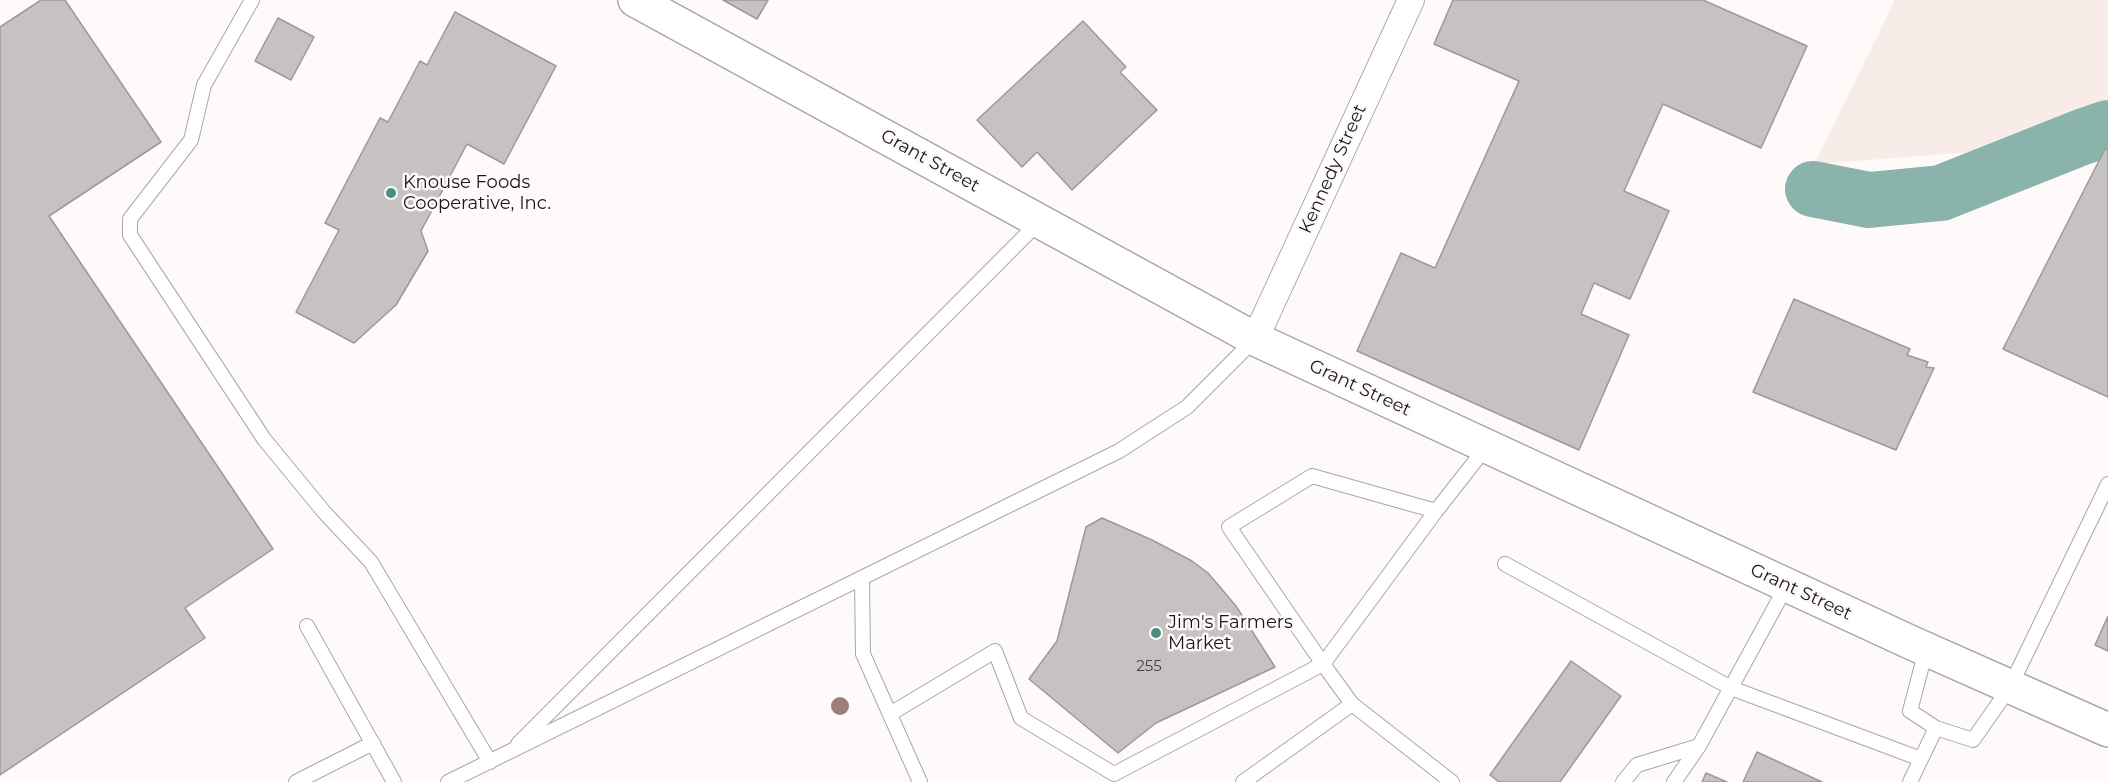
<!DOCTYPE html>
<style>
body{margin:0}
canvas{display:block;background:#fefaf9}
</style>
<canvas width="2108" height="782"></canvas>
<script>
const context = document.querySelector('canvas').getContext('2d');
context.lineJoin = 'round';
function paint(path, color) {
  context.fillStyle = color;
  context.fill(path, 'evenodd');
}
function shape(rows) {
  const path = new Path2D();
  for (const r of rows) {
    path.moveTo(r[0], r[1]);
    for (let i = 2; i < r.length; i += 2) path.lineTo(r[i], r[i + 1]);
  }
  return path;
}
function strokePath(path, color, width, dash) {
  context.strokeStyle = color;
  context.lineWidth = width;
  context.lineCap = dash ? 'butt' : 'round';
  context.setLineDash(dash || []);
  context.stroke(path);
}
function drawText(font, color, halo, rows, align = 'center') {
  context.font = font + ' Montserrat,sans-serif';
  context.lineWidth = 5;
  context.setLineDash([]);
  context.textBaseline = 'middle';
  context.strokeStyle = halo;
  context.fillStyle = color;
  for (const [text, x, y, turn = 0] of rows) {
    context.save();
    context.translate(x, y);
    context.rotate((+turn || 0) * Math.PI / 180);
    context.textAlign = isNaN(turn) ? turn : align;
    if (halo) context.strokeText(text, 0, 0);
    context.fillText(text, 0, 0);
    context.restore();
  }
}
paint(shape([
 [1895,0,2108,0,2108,103,2003,150,1814,164]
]), '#f8ece9');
strokePath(shape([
 [1813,189,1869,200,1941,193,2082,137,2108,128]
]), '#8ab3ab', 56);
const building = shape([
 [41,0,65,0,161,142,49,216,273,549,185,608,205,638,0,775,0,27,41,0],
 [723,0,768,0,757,19,723,0],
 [1453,0,1703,0,1807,46,1761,148,1663,104,1624,191,1669,211,1630,299,1594,283,1581,314,1629,335,1579,450,1357,351,1401,253,1435,268,1519,81,1434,44,1453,0],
 [455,12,556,66,504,164,467,144,421,231,428,251,396,305,354,343,296,312,339,230,325,223,380,118,388,122,420,61,427,65,455,12],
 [278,18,314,37,291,80,255,61,278,18],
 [1083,21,1126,67,1120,72,1157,110,1072,190,1037,152,1022,167,977,120,1083,21],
 [2105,149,2108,150,2108,397,2003,349,2105,149],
 [1794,299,1910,349,1907,355,1928,362,1926,367,1934,368,1896,450,1753,392,1794,299],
 [1102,518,1152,540,1192,561,1208,573,1236,606,1275,667,1156,723,1118,753,1029,679,1057,641,1086,527,1102,518],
 [2108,616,2108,651,2095,645,2108,616],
 [1571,661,1621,696,1560,782,1499,782,1490,775,1571,661],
 [1757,752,1822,782,1743,782,1757,752],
 [1706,773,1727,782,1702,782,1706,773]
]);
paint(building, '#c5c2c1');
strokePath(building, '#9c9998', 1.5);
const lane = shape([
 [252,0,204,85,191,140,130,219,130,235,264,439,324,512,371,562,490,762],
 [1505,564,1731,688,1921,759,1910,782],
 [862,579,863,654,920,782],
 [307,626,394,782],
 [1926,650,1910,711,1936,728],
 [1352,704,1452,782],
 [890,714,995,651,1021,718,1114,774,1323,664,1229,527,1312,476,1436,511],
 [518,744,1040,221],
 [1921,759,1936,728,1973,740,2010,687,2108,484],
 [296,782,373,743],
 [448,782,1119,451,1187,407,1255,339],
 [1243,782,1352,704,1323,664,1436,511,1487,446],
 [1623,782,1637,765,1699,746,1787,585],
 [1674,782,1699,746]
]);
const street = shape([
 [1255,339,1411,0]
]);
const secondary = shape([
 [635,0,1255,339,1912,643,2108,730]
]);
strokePath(lane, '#aaa7a6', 16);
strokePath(street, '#aaa7a6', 28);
strokePath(secondary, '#aaa7a6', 36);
strokePath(lane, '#fff', 14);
strokePath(street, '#fff', 26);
strokePath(secondary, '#fff', 33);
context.fillStyle = '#9a7e77';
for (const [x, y] of [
 [840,706]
]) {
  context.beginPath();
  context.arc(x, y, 9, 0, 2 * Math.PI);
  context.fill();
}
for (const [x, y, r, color] of [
 [391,193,6,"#498e82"],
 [1156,633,6,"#498e82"]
]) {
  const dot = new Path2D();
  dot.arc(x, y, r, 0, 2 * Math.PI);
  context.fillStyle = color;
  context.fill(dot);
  strokePath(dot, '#fefaf9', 2);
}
drawText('15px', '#444242', null, [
 ["255",1149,667]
]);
drawText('18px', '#191818', '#fefaf9', [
 ["Grant Street",930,161,29],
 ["Kennedy Street",1333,169,-66],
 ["Grant Street",1360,388,25],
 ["Grant Street",1801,592,25]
]);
drawText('18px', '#191818', '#fefaf9', [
 ["Knouse Foods",403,183],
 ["Cooperative, Inc.",403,204],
 ["Jim's Farmers",1168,623],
 ["Market",1168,644]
], 'left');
</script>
